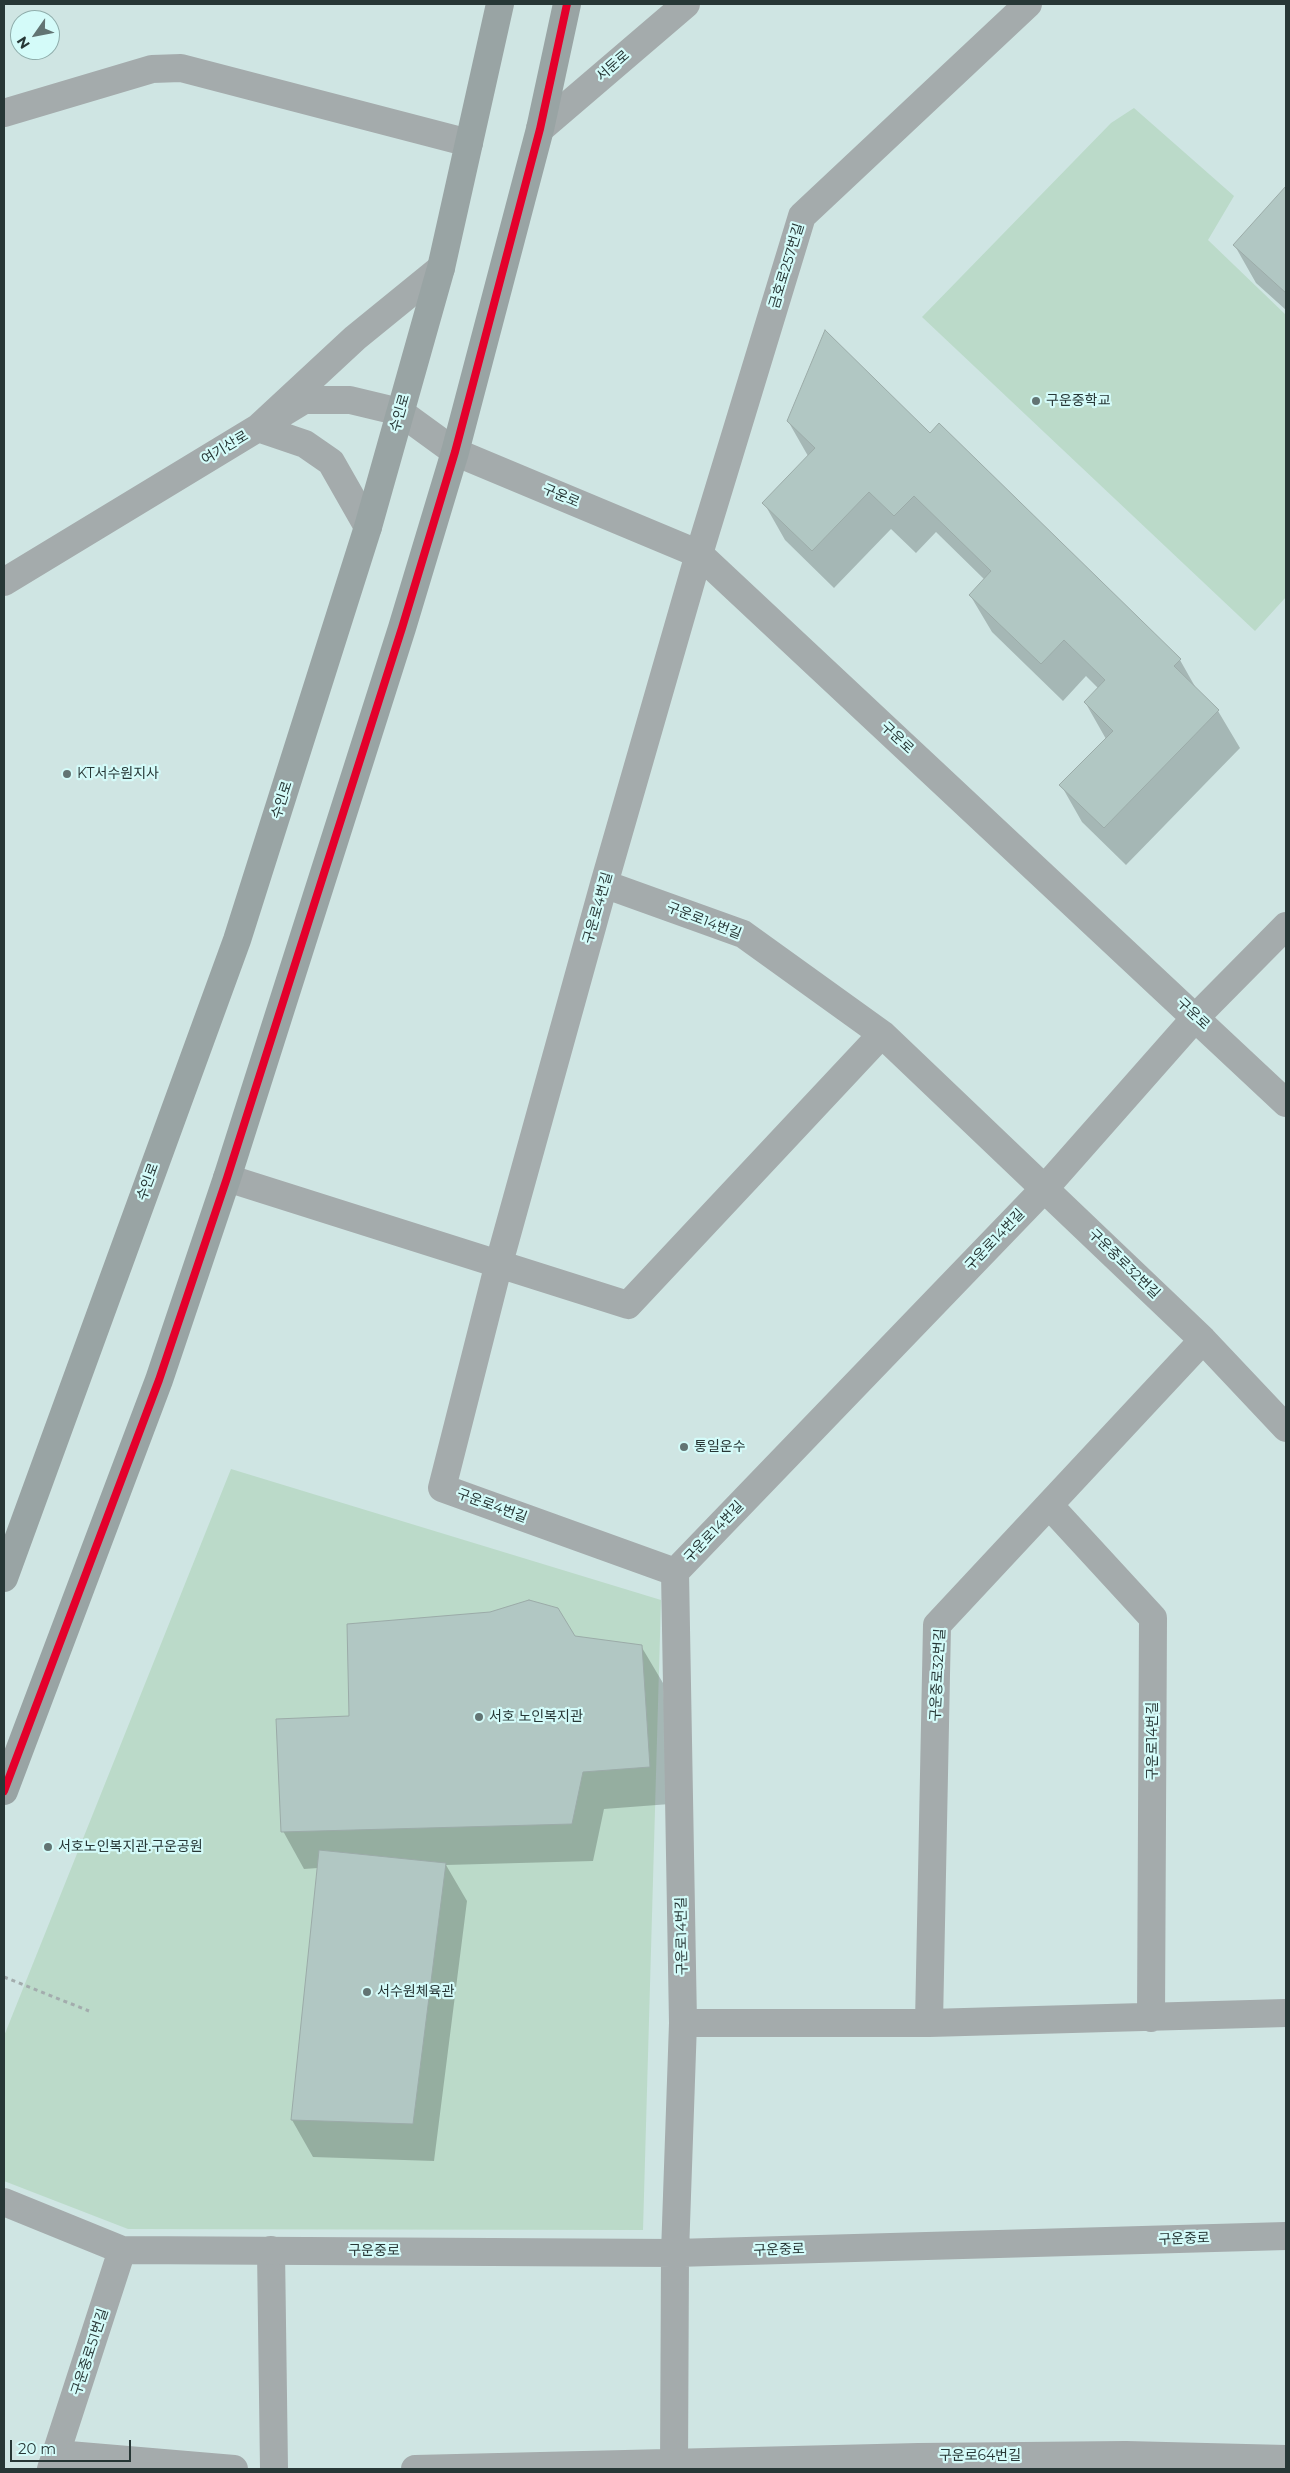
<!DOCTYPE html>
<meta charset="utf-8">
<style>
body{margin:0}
#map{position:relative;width:1290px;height:2473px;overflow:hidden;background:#cfe5e3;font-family:Montserrat,sans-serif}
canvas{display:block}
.frame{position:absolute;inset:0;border:5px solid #273736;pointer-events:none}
.north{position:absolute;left:10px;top:10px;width:50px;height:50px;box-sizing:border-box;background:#d4fbf9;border:1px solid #8fadab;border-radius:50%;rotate:237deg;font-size:14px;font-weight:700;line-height:20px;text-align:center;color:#273736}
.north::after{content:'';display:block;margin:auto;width:18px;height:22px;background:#627473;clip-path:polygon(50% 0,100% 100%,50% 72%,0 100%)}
.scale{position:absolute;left:10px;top:2440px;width:121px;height:22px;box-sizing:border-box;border:2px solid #273736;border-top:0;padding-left:6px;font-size:15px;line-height:18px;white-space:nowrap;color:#273736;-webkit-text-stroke:4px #d4fbf9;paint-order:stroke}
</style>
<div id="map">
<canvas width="1290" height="2473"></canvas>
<div class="frame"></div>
<div class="north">N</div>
<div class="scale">20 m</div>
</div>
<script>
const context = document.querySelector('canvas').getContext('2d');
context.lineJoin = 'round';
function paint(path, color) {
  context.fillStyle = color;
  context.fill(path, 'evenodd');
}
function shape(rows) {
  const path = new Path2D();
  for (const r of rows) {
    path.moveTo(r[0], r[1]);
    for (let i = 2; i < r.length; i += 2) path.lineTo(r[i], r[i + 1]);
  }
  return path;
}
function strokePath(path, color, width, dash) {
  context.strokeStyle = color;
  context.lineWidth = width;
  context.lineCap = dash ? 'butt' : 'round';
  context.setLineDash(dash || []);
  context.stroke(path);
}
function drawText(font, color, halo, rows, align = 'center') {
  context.font = font + ' Montserrat,"Noto Sans KR",sans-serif';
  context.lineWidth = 4.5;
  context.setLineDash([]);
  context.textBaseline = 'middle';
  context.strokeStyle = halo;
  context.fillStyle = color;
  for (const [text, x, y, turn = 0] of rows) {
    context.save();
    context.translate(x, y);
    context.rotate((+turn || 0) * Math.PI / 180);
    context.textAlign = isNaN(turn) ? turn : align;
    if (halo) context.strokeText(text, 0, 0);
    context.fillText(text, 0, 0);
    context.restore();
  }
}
paint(shape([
 [1134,108,1234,196,1208,240,1286,315,1286,597,1255,631,922,317,1111,123],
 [231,1469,661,1600,643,2230,128,2229,4,2181,4,2036]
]), '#bbdac9');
paint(shape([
 [1286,188,1286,310,1256,283,1235,246],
 [788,421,930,434,1180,660,1197,690,1218,711,1240,748,1126,865,1082,822,1061,785,1106,739,1085,702,1098,688,1086,676,1063,701,992,632,970,595,985,580,936,532,916,553,891,529,834,588,785,540,764,503,808,456],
 [574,1637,641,1646,663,1683,670,1804,604,1809,593,1861,446,1865,467,1901,434,2161,313,2157,292,2120,318,1868,304,1869,283,1831,350,1717]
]), '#0003');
const building = shape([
 [1286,186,1286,293,1233,245,1286,186],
 [825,330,930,433,939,423,1181,659,1174,666,1219,710,1104,828,1059,785,1113,731,1084,702,1105,680,1064,640,1041,664,969,595,991,571,914,496,894,516,869,492,812,551,762,503,815,448,787,421,825,330],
 [529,1600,558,1608,575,1636,642,1645,650,1767,583,1772,572,1824,281,1832,276,1719,349,1716,347,1624,490,1612,529,1600],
 [319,1850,446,1863,413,2124,291,2120,319,1850]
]);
paint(building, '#b1c7c3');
strokePath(building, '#9baba8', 1);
strokePath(shape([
 [4,1977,89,2011]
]), '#a3acad', 3, [4, 4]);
strokePath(shape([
 [271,2250,274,2469]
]), '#a4abac', 28);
strokePath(shape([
 [4,113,152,69,181,68,469,143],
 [455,452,699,554,1286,1103],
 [604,884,743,934,882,1034,1203,1340,1286,1428],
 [227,1178,628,1305,882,1034],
 [1049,1505,1153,1618,1151,2018],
 [675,1572,442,1488,499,1263,604,884,699,554,802,216,1028,4],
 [683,2023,929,2023,1286,2013],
 [929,2023,937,1625,1203,1340],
 [4,2202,122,2250,675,2253,1286,2236],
 [57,2454,234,2469],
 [51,2469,122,2250],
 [415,2469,919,2457,1126,2455,1286,2459],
 [674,2469,675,2253,683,2023,675,1572,1045,1188,1196,1017,1286,926]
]), '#a4abac', 28);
strokePath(shape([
 [540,129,686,4],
 [368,527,331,462,305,444,258,428,355,338,441,268],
 [4,582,304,400,350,400,400,412,455,452]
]), '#a4abac', 28);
strokePath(shape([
 [4,1578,237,940,368,527,441,268,500,4],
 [4,1791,159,1380,227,1178,402,628,455,452,540,129,567,4]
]), '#99a4a4', 28);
strokePath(shape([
 [4,1791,159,1380,227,1178,402,628,455,452,540,129,567,4]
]), '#e4002b', 8);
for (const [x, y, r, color] of [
 [1036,401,5,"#627473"],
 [67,774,5,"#627473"],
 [684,1447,5,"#627473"],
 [479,1717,5,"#627473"],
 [48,1847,5,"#627473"],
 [367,1992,5,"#627473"]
]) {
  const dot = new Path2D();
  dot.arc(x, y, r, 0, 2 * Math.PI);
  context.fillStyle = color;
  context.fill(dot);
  strokePath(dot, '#d4fbf9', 2);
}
drawText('14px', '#273736', '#d4fbf9', [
 ["서둔로",613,66,-41],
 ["금호로257번길",787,266,-73],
 ["수인로",400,413,-74],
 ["여기산로",225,448,-31],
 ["구운로",561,496,23],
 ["구운로",897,738,43],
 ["수인로",282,800,-72],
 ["구운로4번길",598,908,-74],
 ["구운로14번길",704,921,21],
 ["구운로",1193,1014,43],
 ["수인로",148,1182,-70],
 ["구운로14번길",995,1240,-46],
 ["구운중로32번길",1124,1264,44],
 ["구운로4번길",492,1506,20],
 ["구운로14번길",714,1532,-46],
 ["구운중로32번길",938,1675,-87],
 ["구운로14번길",1153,1741,-90],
 ["구운로14번길",682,1936,-91],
 ["구운중로",1184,2239,-2],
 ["구운중로",779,2250,-2],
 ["구운중로",374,2251],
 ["구운중로51번길",90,2352,-72],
 ["구운로64번길",980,2456]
]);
drawText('14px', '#273736', '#d4fbf9', [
 ["구운중학교",1046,401],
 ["KT서수원지사",77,774],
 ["통일운수",694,1447],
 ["서호 노인복지관",489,1717],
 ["서호노인복지관.구운공원",58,1847],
 ["서수원체육관",377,1992]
], 'left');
</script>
